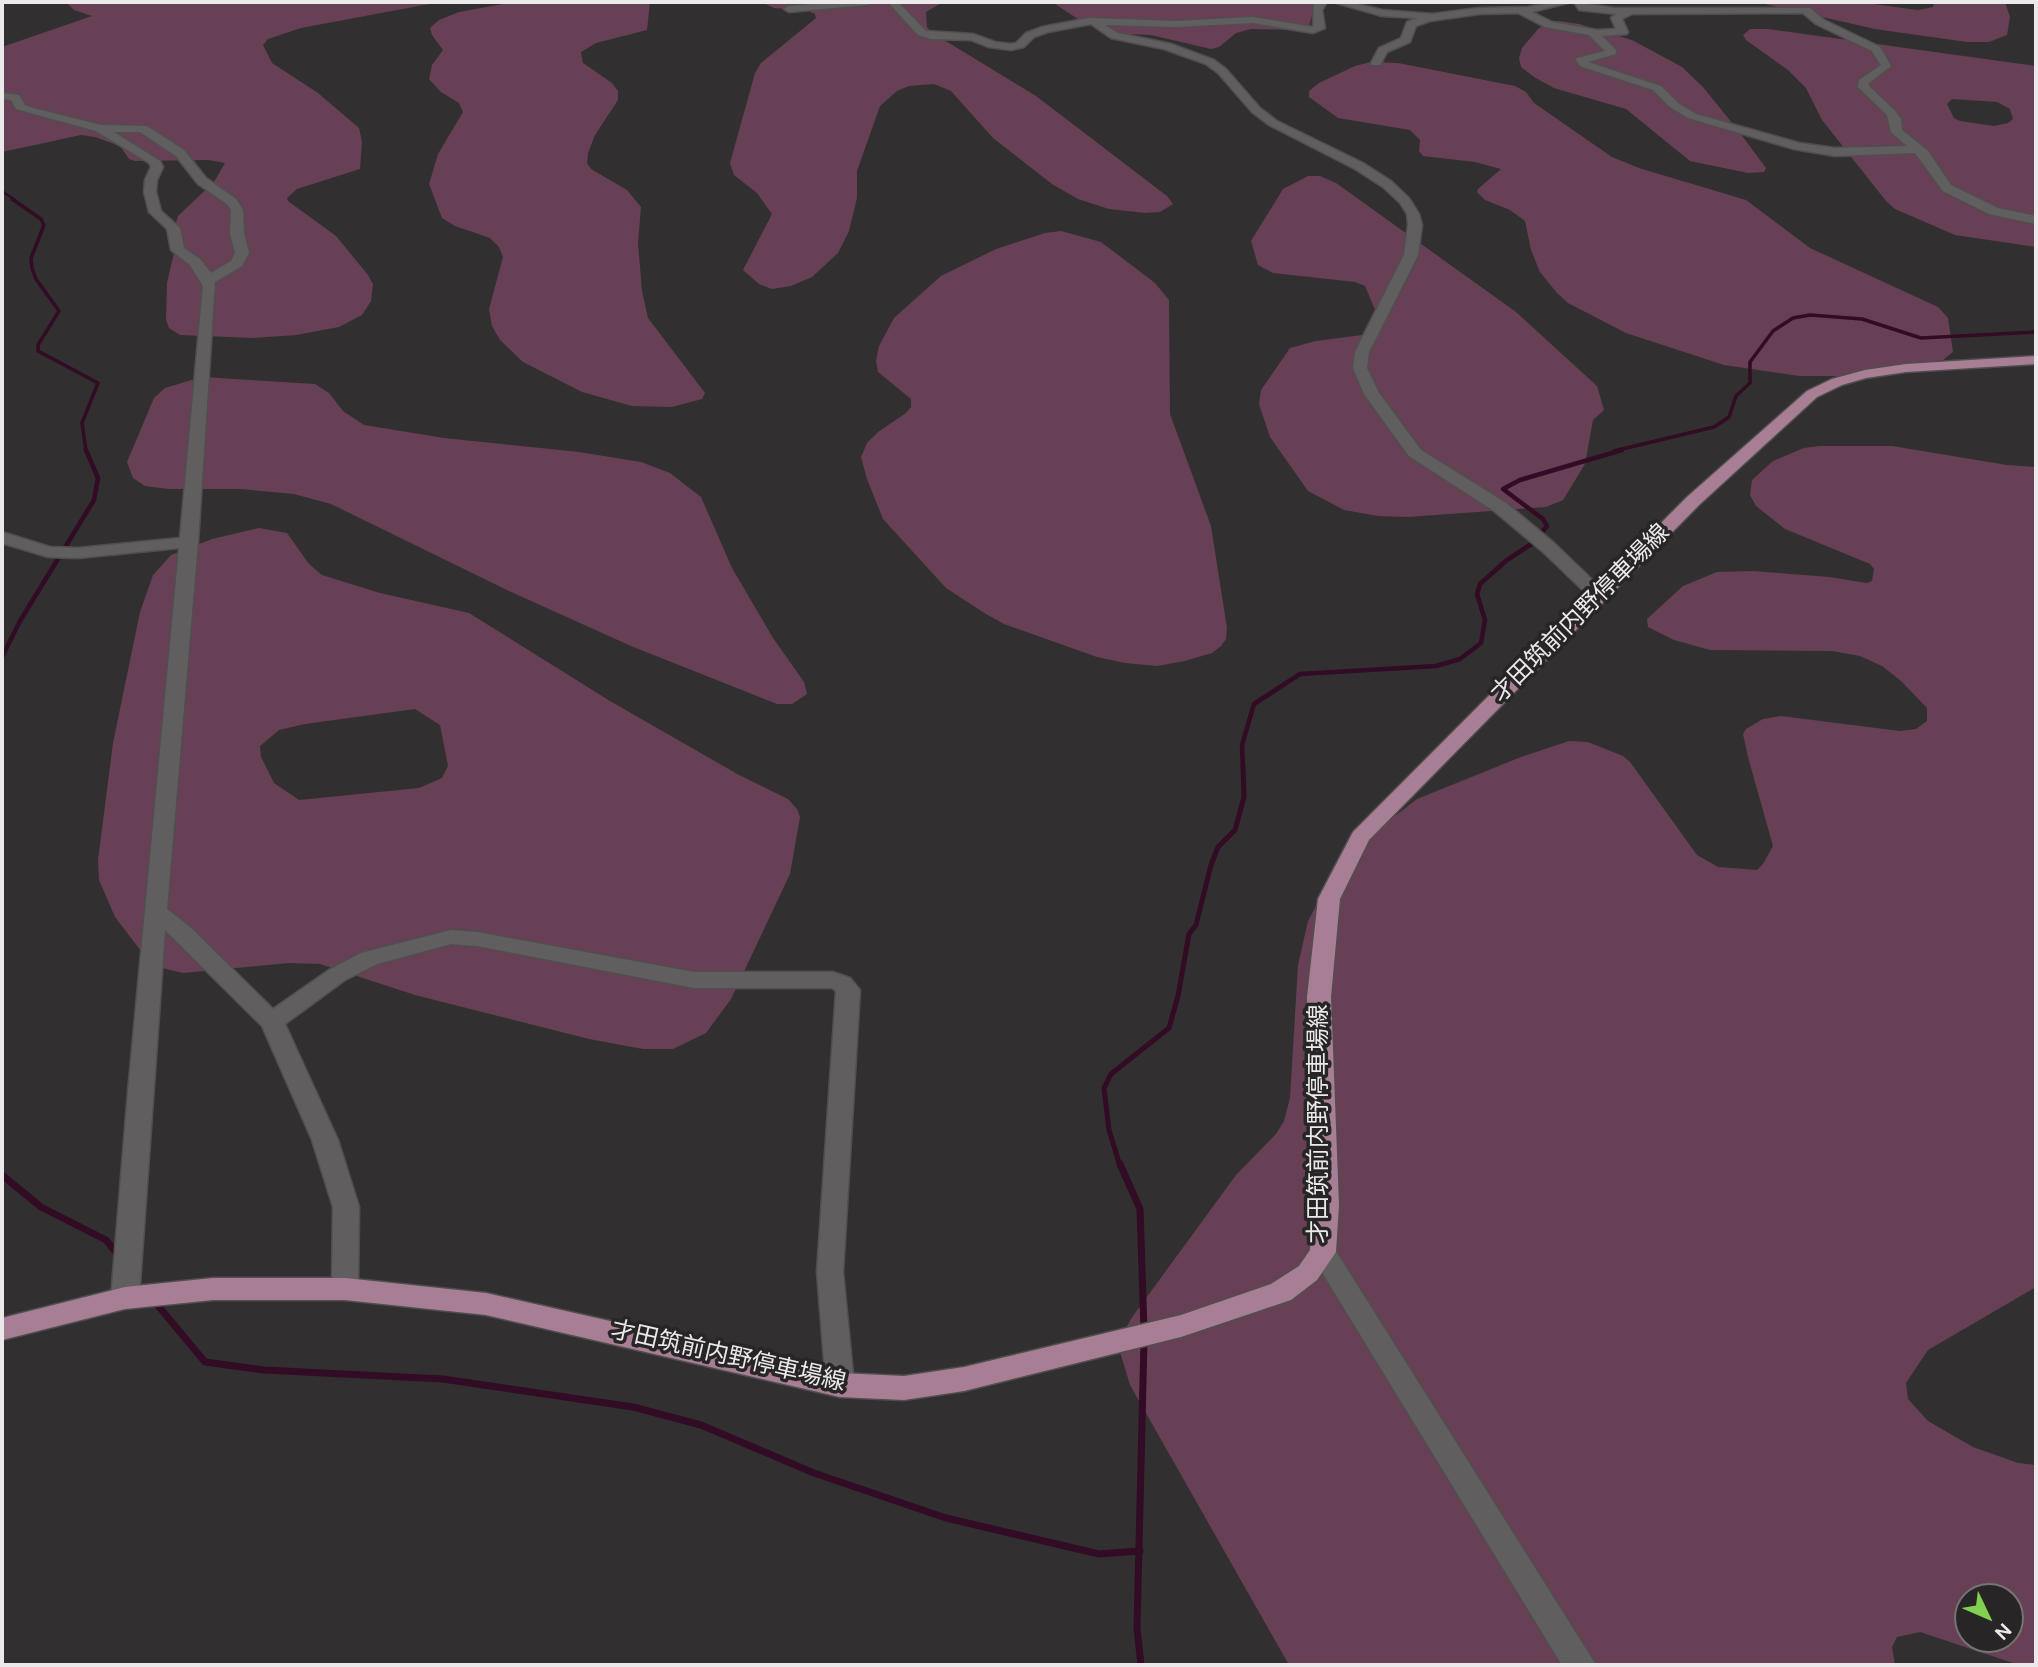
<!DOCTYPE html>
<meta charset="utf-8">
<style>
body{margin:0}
#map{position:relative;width:2038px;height:1667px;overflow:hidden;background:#322f30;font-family:"DM Sans",sans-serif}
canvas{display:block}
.frame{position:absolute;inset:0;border:4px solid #ebe9ea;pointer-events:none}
.north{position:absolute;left:1954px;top:1583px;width:70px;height:70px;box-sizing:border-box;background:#282526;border:2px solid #767374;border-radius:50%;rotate:134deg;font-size:19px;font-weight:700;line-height:28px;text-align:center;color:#ebe9ea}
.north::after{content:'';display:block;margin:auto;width:24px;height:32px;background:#81d050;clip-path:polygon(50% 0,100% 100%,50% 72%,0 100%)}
</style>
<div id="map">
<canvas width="2038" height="1667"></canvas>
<div class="frame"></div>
<div class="north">N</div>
</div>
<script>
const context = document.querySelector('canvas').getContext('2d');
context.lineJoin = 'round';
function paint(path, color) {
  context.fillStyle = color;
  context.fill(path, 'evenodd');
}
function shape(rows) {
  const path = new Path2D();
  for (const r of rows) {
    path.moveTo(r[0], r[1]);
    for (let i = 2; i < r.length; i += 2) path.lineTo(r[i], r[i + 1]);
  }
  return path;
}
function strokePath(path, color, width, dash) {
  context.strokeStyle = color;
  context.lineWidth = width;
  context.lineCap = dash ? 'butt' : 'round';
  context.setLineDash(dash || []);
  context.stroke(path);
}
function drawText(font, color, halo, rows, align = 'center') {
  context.font = font + ' "DM Sans","Noto Sans JP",sans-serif';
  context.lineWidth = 7;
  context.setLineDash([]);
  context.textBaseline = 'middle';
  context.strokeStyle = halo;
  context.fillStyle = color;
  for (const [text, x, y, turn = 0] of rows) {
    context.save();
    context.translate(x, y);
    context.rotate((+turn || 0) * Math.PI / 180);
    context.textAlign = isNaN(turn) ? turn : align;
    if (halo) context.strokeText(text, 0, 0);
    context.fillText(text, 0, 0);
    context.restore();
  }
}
paint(shape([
 [66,2,440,2,301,28,268,39,263,45,272,63,318,93,359,128,362,142,360,169,297,189,287,198,288,201,336,236,368,275,373,284,371,301,362,315,339,327,296,335,253,338,180,335,169,328,166,320,167,283,176,244,175,226,178,216,214,182,225,163,209,160,135,161,129,159,120,146,95,137,81,135,2,152,2,47,92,16,74,10],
 [514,2,650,2,647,30,596,43,581,52,583,63,612,83,618,91,618,100,595,135,588,153,587,163,591,169,627,190,641,207,638,243,642,291,648,318,705,393,702,399,672,407,632,406,582,392,523,362,500,340,492,326,489,309,503,257,499,247,490,238,455,226,442,218,429,184,438,154,463,112,459,103,441,92,429,79,432,65,443,50,432,35,430,28,439,20,459,12],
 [761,2,943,2,926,12,927,27,931,32,1036,96,1167,196,1173,204,1160,212,1145,213,1109,209,1078,199,1052,184,993,138,951,91,934,84,909,86,897,91,880,106,857,171,857,198,849,231,838,253,812,277,791,286,772,289,759,284,743,270,772,214,757,193,734,175,730,163,755,73,761,63,816,18,815,14,806,10,774,8],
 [1052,2,1316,2,1309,26,1305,30,1251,29,1236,33,1219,47,1211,49,1151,35,1110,33,1084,23],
 [1756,2,1859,2,1918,10,1933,7,1934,2,2005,2,2010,17,2007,35,1989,42,1967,42,1875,29],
 [1559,21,1579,24,1632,40,1682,67,1703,87,1737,129,1766,168,1764,172,1748,173,1690,161,1626,109,1554,88,1534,77,1521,67,1519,58,1522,48,1538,29,1549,22],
 [1750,29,1768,29,2036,66,2036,247,1955,235,1895,209,1886,201,1822,120,1806,88,1788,70,1746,40,1743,35],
 [1952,99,1997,102,2010,109,2013,119,2008,123,1994,126,1960,121,1954,118,1947,104],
 [1371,62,1398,63,1515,86,1526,92,1534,103,1612,157,1639,168,1746,200,1810,248,1938,307,1948,318,1953,352,1943,360,1927,363,1848,376,1799,376,1724,365,1626,333,1568,303,1557,293,1540,272,1531,250,1525,221,1510,210,1485,200,1477,192,1478,189,1501,169,1475,162,1423,156,1419,151,1420,140,1410,130,1338,118,1309,97,1309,91,1319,83,1355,66],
 [1308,176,1320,176,1336,183,1516,312,1597,386,1604,410,1593,420,1585,464,1563,500,1546,507,1408,517,1378,516,1344,510,1308,491,1270,437,1259,404,1261,390,1290,348,1316,341,1362,335,1373,331,1378,317,1365,286,1355,282,1273,273,1258,265,1251,241,1283,189],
 [1061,231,1101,242,1155,283,1169,300,1170,414,1211,526,1227,628,1226,639,1221,646,1212,653,1185,661,1157,666,1125,663,1097,657,1004,624,986,614,946,588,883,519,867,479,861,457,867,443,878,432,906,413,911,407,911,399,878,372,876,361,879,346,894,318,941,276,996,249,1045,233],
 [202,377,315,384,329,393,343,411,364,425,444,438,579,452,641,462,670,473,701,497,732,568,773,638,804,682,807,694,792,704,777,704,631,646,509,591,331,504,294,494,240,489,169,489,145,486,133,478,127,462,154,398,165,388],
 [1820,446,1892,446,2007,465,2036,467,2036,1287,1928,1350,1906,1383,1908,1399,1928,1421,1973,1447,2018,1463,2036,1465,2036,1665,2019,1665,1920,1632,1897,1637,1892,1647,1895,1665,1289,1665,1130,1385,1120,1352,1124,1331,1133,1316,1236,1175,1276,1134,1284,1121,1290,1098,1298,965,1308,921,1326,887,1376,831,1395,816,1417,799,1521,757,1569,741,1588,742,1623,756,1630,762,1697,855,1718,867,1757,870,1763,864,1773,846,1748,757,1743,734,1746,729,1763,719,1781,716,1900,731,1916,729,1927,721,1927,708,1901,681,1882,666,1860,656,1832,651,1710,650,1674,640,1648,627,1647,619,1683,586,1717,572,1753,571,1829,577,1867,583,1872,581,1874,569,1870,564,1785,529,1756,506,1750,495,1752,480,1773,461,1804,448],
 [1968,1597,2010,1597,2010,1639,1968,1639],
 [259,528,287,533,309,564,322,575,380,593,469,613,610,701,739,775,788,799,797,809,800,817,790,874,731,999,706,1033,673,1049,643,1049,589,1039,415,995,320,964,289,963,183,973,158,967,144,955,115,917,99,880,98,860,113,743,140,612,153,575,171,555,212,539],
 [415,709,440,725,448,766,442,778,419,788,299,800,274,783,261,757,260,746,279,730,305,724]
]), '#674056');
strokePath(shape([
 [2,191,15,200]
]), '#320b24', 2.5);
strokePath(shape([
 [12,199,41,219,44,225,31,258,32,268,36,279,59,311,38,345,38,351,98,383,82,423,86,451],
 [1614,451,1714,427,1729,417,1736,396,1750,383,1750,362,1773,331,1793,318,1810,315,1862,319,1921,338,2036,332]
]), '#320b24', 3.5);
strokePath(shape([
 [2,657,20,621,94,500,98,478,86,450],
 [1243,768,1242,745,1254,704,1300,674,1436,666,1460,659,1481,643,1485,620,1477,594,1480,584,1507,560,1533,543,1547,526,1543,519,1503,489,1520,480,1622,450]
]), '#320b24', 4.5);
strokePath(shape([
 [1120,1166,1109,1130,1104,1088,1111,1074,1169,1028,1178,996,1189,934,1196,925,1211,865,1218,847,1235,830,1244,797,1243,766]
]), '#320b24', 5);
strokePath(shape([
 [1120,1164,1140,1209,1144,1330],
 [2,1175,41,1207,106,1240,119,1256],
 [155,1302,205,1362,264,1370,443,1379,633,1407,701,1425,814,1473,946,1518,1099,1554,1140,1551],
 [1141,1665,1137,1628,1144,1340]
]), '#320b24', 7);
const minor = shape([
 [836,2,872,2,867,5,789,12,784,9,789,6,836,2],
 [888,2,898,2,926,31,973,34,995,42,1011,44,1016,43,1026,33,1042,27,1089,18,1176,21,1253,17,1313,27,1314,2,1327,2,1322,10,1325,28,1313,33,1253,23,1176,27,1105,25,1118,33,1171,44,1214,60,1226,69,1260,108,1277,121,1363,163,1391,181,1409,198,1419,214,1422,225,1418,255,1369,352,1367,368,1379,393,1421,450,1506,503,1554,543,1605,592,1608,596,1605,600,1593,600,1542,551,1494,511,1409,456,1364,394,1353,368,1355,352,1404,255,1408,225,1407,214,1400,203,1383,187,1355,169,1269,125,1252,112,1218,73,1206,64,1164,49,1111,38,1091,24,1048,32,1034,37,1024,47,1011,50,989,47,971,40,931,39,918,35,888,2],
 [1333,2,1349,2,1382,10,1432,14,1479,8,1528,7,1553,2,1571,2,1532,12,1552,22,1597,30,1616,29,1611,18,1616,14,1579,10,1574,2,1614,8,1810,8,1824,20,1880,47,1891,66,1869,83,1869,86,1895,111,1901,119,1902,130,1928,151,1951,185,1998,208,2036,216,2036,224,1989,214,1943,191,1915,153,1835,156,1794,149,1688,118,1670,107,1653,90,1580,66,1576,60,1577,58,1605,51,1589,35,1545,27,1518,13,1479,14,1430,21,1416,26,1410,42,1387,52,1380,65,1372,65,1371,63,1379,48,1401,38,1407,22,1417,18,1382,16,1333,2],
 [1803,13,1816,24,1872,51,1881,65,1859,80,1858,87,1887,115,1891,132,1907,146,1835,148,1799,143,1696,114,1678,103,1661,86,1588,62,1616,54,1616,50,1602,36,1627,34,1628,32,1622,19,1632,14,1803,13],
 [2,93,19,95,25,105,33,108,101,125,147,126,184,150,206,178,236,199,243,210,244,233,249,253,242,266,215,282,198,542,167,909,191,928,273,1009,329,970,361,953,451,930,477,932,694,972,833,972,850,978,860,990,843,1272,854,1385,850,1393,840,1397,830,1393,826,1385,817,1272,836,991,832,988,694,988,477,946,451,944,377,964,345,980,285,1024,338,1140,359,1207,358,1289,355,1297,345,1300,335,1297,332,1289,333,1207,312,1140,262,1026,165,930,139,1298,135,1306,125,1309,115,1306,111,1298,128,1092,179,548,78,558,48,557,2,543,2,532,50,547,78,548,180,538,203,286,190,265,171,250,167,229,149,212,144,192,145,180,151,167,149,163,96,131,16,109,11,100,2,99,2,93],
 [114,132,140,132,176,156,198,184,227,204,231,210,230,233,235,253,231,261,211,273,200,259,184,248,180,228,161,211,156,192,157,180,163,167,160,161,114,132],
 [1323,1242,1332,1245,1596,1665,1562,1665,1314,1259,1310,1252,1314,1245,1323,1242]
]);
const major = shape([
 [2036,356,2036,364,1906,372,1866,378,1842,385,1817,397,1699,505,1369,840,1340,899,1331,997,1339,1205,1336,1252,1317,1280,1291,1300,1181,1337,964,1391,904,1400,840,1397,486,1315,345,1300,213,1300,125,1309,2,1340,2,1318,125,1287,213,1278,345,1278,486,1293,840,1373,904,1376,964,1367,1181,1315,1271,1284,1299,1266,1310,1250,1313,1205,1307,997,1318,899,1353,832,1687,497,1807,391,1832,379,1865,370,1906,364,2036,356]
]);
strokePath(minor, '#504e4f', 3);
strokePath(major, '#504e4f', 3);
paint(minor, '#615e5f');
paint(major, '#a87e95');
drawText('24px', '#ebe9ea', '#282526', [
 ["才田筑前内野停車場線",1581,614,-45],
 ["才田筑前内野停車場線",1320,1124,-90],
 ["才田筑前内野停車場線",728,1357,13]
]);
</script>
